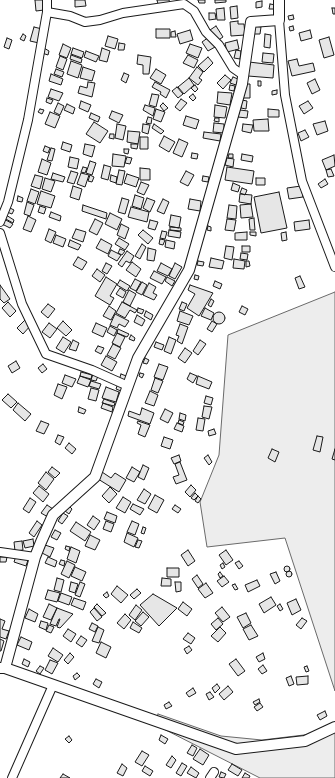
<!DOCTYPE html>
<style>
body{margin:0}
canvas{display:block;background:#fff}
</style>
<canvas width="335" height="778"></canvas>
<script>
const context = document.querySelector('canvas').getContext('2d');
context.lineJoin = 'round';
function paint(path, color) {
  context.fillStyle = color;
  context.fill(path, 'evenodd');
}
function shape(rows) {
  const path = new Path2D();
  for (const r of rows) {
    if (r.length === 3) {
      path.moveTo(r[0] + r[2], r[1]);
      path.arc(r[0], r[1], r[2], 0, 2 * Math.PI);
      continue;
    }
    path.moveTo(r[0], r[1]);
    for (let i = 2; i < r.length; i += 2) path.lineTo(r[i], r[i + 1]);
  }
  return path;
}
function strokePath(path, color, width, dash) {
  context.strokeStyle = color;
  context.lineWidth = width;
  context.lineCap = dash ? 'butt' : 'round';
  context.setLineDash(dash || []);
  context.stroke(path);
}
const built = shape([
 [335,292,335,691,285,538,207,547,200,502,219,455,228,335,335,292],
 [158,714,221,736,262,740,312,734,335,722,335,778,260,778,154,724,158,714]
]);
paint(built, '#ededed');
strokePath(built, '#6a6a6a', 1);
const building = shape([
 [35,0,43,0,44,10,36,11,35,0],
 [75,0,85,0,86,6,75,7,75,0],
 [157,0,169,0,170,3,158,4,157,0],
 [198,0,205,0,205,3,199,3,198,0],
 [215,0,226,0,226,2,215,3,215,0],
 [262,1,262,7,256,8,256,2,262,1],
 [270,4,276,5,276,9,269,9,270,4],
 [237,6,238,18,231,19,230,7,237,6],
 [224,8,225,20,217,20,216,9,224,8],
 [332,8,335,8,335,14,333,14,332,8],
 [209,13,215,13,216,19,209,20,209,13],
 [293,15,294,19,289,20,288,16,293,15],
 [238,21,238,24,244,24,245,35,231,36,230,22,238,21],
 [216,26,223,37,217,41,210,30,216,26],
 [253,26,261,27,260,34,252,34,253,26],
 [293,26,294,30,290,31,289,27,293,26],
 [34,27,42,29,39,43,30,41,34,27],
 [156,29,170,29,170,38,156,38,156,29],
 [190,30,193,40,180,44,177,34,190,30],
 [310,30,312,38,301,41,299,33,310,30],
 [175,31,176,37,171,37,171,32,175,31],
 [23,34,26,36,24,41,20,39,23,34],
 [265,34,271,35,270,48,264,47,265,34],
 [108,36,118,39,115,49,105,46,108,36],
 [209,37,215,47,208,51,202,42,209,37],
 [329,37,334,55,324,58,319,40,329,37],
 [7,38,12,40,9,49,4,47,7,38],
 [237,40,239,49,227,52,225,43,237,40],
 [119,43,125,44,124,50,118,50,119,43],
 [63,44,71,48,67,58,59,55,63,44],
 [190,44,202,48,198,58,186,53,190,44],
 [44,48,49,51,48,55,42,53,44,48],
 [73,48,84,52,82,58,71,54,73,48],
 [102,48,110,51,107,62,99,60,102,48],
 [236,50,241,51,240,59,234,58,236,50],
 [86,51,99,56,96,62,84,57,86,51],
 [263,53,274,54,273,63,262,62,263,53],
 [71,55,82,59,81,63,70,59,71,55],
 [138,55,151,57,149,74,143,74,143,65,137,64,138,55],
 [188,55,198,60,194,68,183,63,188,55],
 [60,56,67,59,63,70,56,67,60,56],
 [208,57,213,63,204,72,198,66,208,57],
 [297,59,299,66,313,63,315,71,292,76,288,61,297,59],
 [71,61,82,65,78,78,67,74,71,61],
 [249,62,274,65,273,78,248,76,249,62],
 [83,67,95,71,92,81,80,78,83,67],
 [197,67,203,72,199,78,202,80,198,85,189,78,197,67],
 [56,69,64,72,62,77,54,74,56,69],
 [156,69,166,75,161,84,150,78,156,69],
 [124,73,129,75,126,83,121,80,124,73],
 [51,74,63,79,61,85,49,81,51,74],
 [225,75,231,80,223,89,217,83,225,75],
 [233,77,238,79,236,85,230,83,233,77],
 [189,78,194,85,184,94,178,87,189,78],
 [315,79,320,90,312,94,307,83,315,79],
 [258,81,261,81,261,86,258,86,258,81],
 [88,82,95,83,92,97,78,93,80,86,87,88,88,82],
 [155,82,170,90,166,98,160,94,161,92,152,87,155,82],
 [244,84,250,84,250,98,243,98,244,84],
 [195,85,198,89,195,92,191,88,195,85],
 [230,85,235,86,234,91,229,90,230,85],
 [177,87,183,94,178,98,172,91,177,87],
 [51,89,63,93,59,101,48,97,51,89],
 [277,90,277,94,272,95,272,91,277,90],
 [218,92,232,93,230,105,217,103,218,92],
 [152,94,159,95,156,107,149,105,152,94],
 [193,94,196,98,193,101,189,97,193,94],
 [47,98,53,100,51,104,46,102,47,98],
 [181,99,187,103,180,111,175,107,181,99],
 [242,100,247,101,246,109,241,108,242,100],
 [81,101,91,105,88,112,79,108,81,101],
 [308,101,313,108,304,114,299,106,308,101],
 [58,103,64,106,60,115,54,112,58,103],
 [163,103,168,108,164,111,160,106,163,103],
 [67,104,75,108,73,114,64,110,67,104],
 [145,105,155,108,153,116,143,110,145,105],
 [215,105,227,107,225,118,214,117,215,105],
 [40,109,44,110,42,114,38,112,40,109],
 [156,109,165,112,161,122,153,119,156,109],
 [268,109,279,110,279,117,268,117,268,109],
 [240,110,248,111,247,118,238,117,240,110],
 [112,111,123,115,119,123,109,118,112,111],
 [50,112,60,116,55,128,45,124,50,112],
 [91,113,100,117,98,122,89,118,91,113],
 [186,116,199,120,196,129,183,125,186,116],
 [148,117,152,118,151,124,146,123,148,117],
 [215,118,219,118,219,122,214,121,215,118],
 [268,119,269,131,254,131,253,120,268,119],
 [325,121,328,131,317,135,313,124,325,121],
 [94,122,108,131,100,143,86,134,94,122],
 [214,123,224,124,224,133,213,132,214,123],
 [117,124,126,126,123,140,115,138,117,124],
 [143,124,150,125,148,134,142,132,143,124],
 [154,124,164,131,161,134,152,128,154,124],
 [243,124,253,125,251,133,242,131,243,124],
 [305,130,309,137,301,141,298,133,305,130],
 [128,131,140,132,138,144,127,142,128,131],
 [204,132,221,134,220,141,203,138,204,132],
 [110,134,114,134,114,139,109,138,110,134],
 [164,136,175,142,169,152,159,146,164,136],
 [140,137,148,137,148,149,140,149,140,137],
 [179,139,188,143,182,157,173,153,179,139],
 [63,142,72,145,70,152,61,149,63,142],
 [85,144,95,146,92,157,83,154,85,144],
 [131,144,138,144,137,149,131,148,131,144],
 [45,146,50,148,48,153,43,151,45,146],
 [51,148,55,149,52,161,47,160,51,148],
 [124,149,129,149,128,154,124,153,124,149],
 [192,153,198,154,197,159,191,158,192,153],
 [113,154,126,156,124,167,112,166,113,154],
 [229,154,233,154,233,158,228,158,229,154],
 [242,154,253,156,252,162,241,160,242,154],
 [334,155,335,166,326,170,322,160,334,155],
 [70,157,79,159,77,169,68,167,70,157],
 [127,157,132,158,130,164,125,163,127,157],
 [227,158,234,159,233,167,225,165,227,158],
 [42,159,51,163,47,175,38,172,42,159],
 [90,161,96,163,92,175,86,173,90,161],
 [104,165,111,167,108,180,101,178,104,165],
 [83,167,87,168,85,173,81,172,83,167],
 [227,167,254,171,252,184,225,180,227,167],
 [140,168,150,169,150,180,140,180,140,168],
 [331,169,334,176,328,177,326,170,331,169],
 [119,170,125,171,122,185,116,184,119,170],
 [71,171,78,173,74,184,67,182,71,171],
 [186,171,194,175,188,186,180,182,186,171],
 [53,173,65,177,63,182,51,179,53,173],
 [81,173,89,175,85,187,77,184,81,173],
 [127,174,139,178,136,187,124,183,127,174],
 [35,175,43,177,40,189,31,186,35,175],
 [90,175,94,177,92,182,88,181,90,175],
 [111,175,117,177,116,183,110,181,111,175],
 [203,176,209,177,208,182,202,181,203,176],
 [45,178,55,181,51,192,42,189,45,178],
 [256,178,265,178,265,185,256,185,256,178],
 [325,179,328,184,321,188,318,184,325,179],
 [141,182,149,185,144,195,137,192,141,182],
 [233,183,240,186,238,192,231,190,233,183],
 [73,186,82,189,79,200,70,197,73,186],
 [301,186,303,197,289,199,287,188,301,186],
 [242,188,247,190,245,195,240,193,242,188],
 [31,189,39,192,35,204,27,201,31,189],
 [41,191,55,196,51,208,37,204,41,191],
 [279,192,287,228,261,233,254,197,279,192],
 [240,194,252,195,251,204,239,202,240,194],
 [135,195,144,198,141,209,132,206,135,195],
 [18,196,23,198,22,202,17,201,18,196],
 [122,198,129,200,125,214,118,212,122,198],
 [147,198,155,201,150,212,143,208,147,198],
 [163,199,169,202,164,214,157,211,163,199],
 [190,199,201,201,200,211,188,209,190,199],
 [27,202,34,205,30,216,24,214,27,202],
 [251,204,253,217,241,218,240,205,251,204],
 [83,205,107,213,106,219,82,211,83,205],
 [229,205,237,206,236,219,227,218,229,205],
 [40,206,46,208,44,214,38,212,40,206],
 [131,207,149,212,147,222,128,217,131,207],
 [10,208,14,210,12,214,7,212,10,208],
 [51,212,61,216,60,221,49,217,51,212],
 [110,213,122,219,117,230,105,224,110,213],
 [6,215,14,220,13,223,4,218,6,215],
 [171,215,181,217,179,228,169,226,171,215],
 [28,216,36,220,31,232,23,229,28,216],
 [254,218,255,230,250,230,249,219,254,218],
 [4,219,13,224,10,228,2,224,4,219],
 [95,219,103,223,97,235,89,231,95,219],
 [227,219,236,220,234,231,225,230,227,219],
 [150,220,158,222,155,230,148,228,150,220],
 [309,220,310,229,295,231,294,222,309,220],
 [121,224,129,228,125,239,117,235,121,224],
 [208,226,211,227,211,231,207,230,208,226],
 [170,227,181,228,181,231,170,230,170,227],
 [49,229,56,232,51,243,45,240,49,229],
 [76,229,86,232,83,242,72,238,76,229],
 [143,230,153,238,148,244,138,235,143,230],
 [169,230,181,232,180,238,168,236,169,230],
 [162,231,167,232,165,239,160,238,162,231],
 [247,232,247,240,235,240,235,233,247,232],
 [250,232,256,232,256,236,250,235,250,232],
 [286,232,287,240,282,241,281,233,286,232],
 [56,235,66,239,63,247,53,243,56,235],
 [119,238,129,244,125,250,115,244,119,238],
 [101,239,112,245,108,254,96,248,101,239],
 [160,239,165,240,163,245,159,244,160,239],
 [70,240,81,245,78,250,68,246,70,240],
 [166,240,175,242,174,249,165,247,166,240],
 [142,244,146,247,140,259,135,256,142,244],
 [226,246,234,247,232,260,224,258,226,246],
 [242,246,250,246,250,252,242,252,242,246],
 [148,248,156,250,154,261,147,260,148,248],
 [120,249,125,251,122,255,118,253,120,249],
 [111,250,121,255,117,261,108,256,111,250],
 [127,251,134,256,130,263,126,261,122,267,118,264,127,251],
 [241,253,248,254,247,260,240,259,241,253],
 [78,257,87,262,82,270,73,265,78,257],
 [211,258,224,261,222,269,209,267,211,258],
 [234,259,245,261,244,269,233,268,234,259],
 [198,261,204,262,203,266,197,265,198,261],
 [246,261,249,261,250,266,246,267,246,261],
 [132,262,141,269,136,277,126,270,132,262],
 [106,263,112,266,107,274,102,271,106,263],
 [161,263,172,269,168,276,157,271,161,263],
 [175,263,182,267,175,279,169,276,175,263],
 [97,269,105,275,100,282,92,276,97,269],
 [154,271,166,277,162,284,150,278,154,271],
 [195,275,199,276,198,280,194,279,195,275],
 [300,276,305,287,299,289,295,278,300,276],
 [106,277,117,284,110,296,114,298,110,305,95,296,106,277],
 [167,277,175,281,172,286,165,281,167,277],
 [135,279,141,282,136,291,130,288,135,279],
 [120,280,130,286,127,291,117,285,120,280],
 [215,281,222,284,220,289,213,286,215,281],
 [142,282,147,285,142,295,136,292,142,282],
 [149,283,156,287,153,293,157,295,154,300,143,295,149,283],
 [0,285,10,299,4,303,0,299,0,285],
 [190,285,213,293,199,316,187,308,195,294,188,290,190,285],
 [120,288,126,292,123,298,116,294,120,288],
 [129,290,136,294,130,306,123,302,129,290],
 [211,299,214,301,211,307,208,305,211,299],
 [8,302,16,311,10,317,2,308,8,302],
 [122,302,137,310,135,313,130,310,125,318,116,313,122,302],
 [182,302,187,304,184,311,179,309,182,302],
 [48,304,55,309,48,318,41,312,48,304],
 [109,306,116,311,111,320,103,316,109,306],
 [242,306,248,309,245,315,239,312,242,306],
 [138,308,144,310,142,314,137,312,138,308],
 [205,308,214,313,211,320,201,316,205,308],
 [146,311,153,315,151,320,144,316,146,311],
 [180,311,193,316,189,325,177,321,180,311],
 [219,318,6],
 [115,314,129,321,125,327,119,324,117,328,110,325,115,314],
 [137,315,145,320,142,326,134,322,137,315],
 [25,320,31,325,23,334,17,328,25,320],
 [63,321,72,330,66,336,57,328,63,321],
 [212,321,217,324,212,332,207,329,212,321],
 [49,323,57,329,50,338,42,332,49,323],
 [96,323,107,328,103,337,92,332,96,323],
 [180,324,188,327,182,344,177,341,179,336,176,335,180,324],
 [110,326,117,330,114,336,107,332,110,326],
 [118,329,129,334,127,337,117,333,118,329],
 [117,333,125,337,120,347,112,343,117,333],
 [131,335,135,338,134,341,129,339,131,335],
 [63,337,71,342,64,353,56,348,63,337],
 [169,337,176,340,171,354,164,351,169,337],
 [73,340,79,343,76,351,69,349,73,340],
 [200,340,206,344,198,355,193,351,200,340],
 [156,342,164,345,162,350,154,347,156,342],
 [113,344,121,348,115,359,107,355,113,344],
 [98,346,104,348,101,354,95,351,98,346],
 [185,348,192,353,185,363,178,358,185,348],
 [106,356,117,362,112,371,101,365,106,356],
 [145,358,149,360,147,364,143,363,145,358],
 [16,361,20,368,12,373,8,366,16,361],
 [43,364,47,369,42,373,38,368,43,364],
 [159,364,168,367,163,380,154,377,159,364],
 [81,372,92,375,91,379,80,376,81,372],
 [140,373,144,374,142,378,139,376,140,373],
 [190,373,197,376,193,383,187,379,190,373],
 [93,374,98,376,96,381,91,380,93,374],
 [121,374,129,377,127,383,119,380,121,374],
 [65,375,76,379,72,387,62,383,65,375],
 [80,376,91,380,88,387,77,383,80,376],
 [198,376,212,382,209,389,196,384,198,376],
 [155,378,163,381,158,393,151,390,155,378],
 [91,381,101,384,99,389,89,386,91,381],
 [118,383,123,385,121,391,116,389,118,383],
 [58,384,67,387,62,399,54,395,58,384],
 [106,387,119,392,116,402,102,398,106,387],
 [91,388,99,390,96,401,88,399,91,388],
 [150,391,158,395,154,406,145,403,150,391],
 [8,394,17,402,11,408,2,400,8,394],
 [206,396,213,398,211,405,204,403,206,396],
 [104,399,115,403,114,406,102,403,104,399],
 [18,403,31,414,25,421,13,410,18,403],
 [103,403,113,407,112,412,101,408,103,403],
 [204,406,212,407,209,419,202,417,204,406],
 [79,407,86,410,84,414,78,412,79,407],
 [142,408,154,413,150,424,128,416,129,411,140,415,142,408],
 [165,409,173,413,168,423,160,419,165,409],
 [180,413,186,415,185,421,179,419,180,413],
 [198,418,205,419,203,431,196,430,198,418],
 [179,420,184,422,183,425,178,423,179,420],
 [41,421,49,424,44,434,36,431,41,421],
 [138,421,150,425,145,437,138,434,141,425,137,423,138,421],
 [177,423,184,426,182,432,174,429,177,423],
 [214,429,216,434,209,436,208,431,214,429],
 [58,435,64,437,60,445,55,442,58,435],
 [317,436,323,437,320,452,313,450,317,436],
 [164,437,173,440,170,449,161,446,164,437],
 [69,443,76,449,72,454,65,448,69,443],
 [272,449,279,452,275,462,268,458,272,449],
 [335,449,335,460,332,459,335,449],
 [179,455,181,461,174,464,171,458,179,455],
 [208,455,212,462,209,465,204,458,208,455],
 [180,462,187,480,176,484,173,477,179,475,175,464,180,462],
 [143,465,149,468,144,480,138,477,143,465],
 [52,467,60,473,55,478,48,472,52,467],
 [132,467,140,472,134,482,126,478,132,467],
 [46,472,54,479,46,490,38,483,46,472],
 [102,472,111,478,115,473,126,480,119,492,98,479,102,472],
 [191,485,196,490,190,497,185,492,191,485],
 [39,486,49,494,43,502,33,493,39,486],
 [110,487,117,494,109,503,102,496,110,487],
 [144,489,151,494,145,504,137,500,144,489],
 [195,493,198,496,194,500,191,498,195,493],
 [155,495,164,500,157,513,148,508,155,495],
 [198,496,201,499,198,503,195,501,198,496],
 [123,497,131,502,125,513,116,508,123,497],
 [30,498,36,502,29,513,23,509,30,498],
 [133,504,144,509,140,515,130,509,133,504],
 [47,505,53,509,48,517,41,513,47,505],
 [175,505,181,509,178,513,172,509,175,505],
 [69,506,72,509,69,514,65,511,69,506],
 [107,512,117,516,115,523,104,519,107,512],
 [63,513,68,516,62,524,58,521,63,513],
 [93,516,100,521,94,530,87,525,93,516],
 [37,521,42,525,34,537,29,533,37,521],
 [106,521,114,524,111,532,103,529,106,521],
 [132,521,139,524,135,535,127,532,132,521],
 [76,522,91,532,85,541,70,531,76,522],
 [143,527,146,528,144,534,141,533,143,527],
 [55,530,61,533,57,540,51,537,55,530],
 [127,533,138,538,134,547,124,542,127,533],
 [90,535,100,540,95,550,85,546,90,535],
 [33,539,34,546,25,548,23,541,33,539],
 [138,540,142,541,139,548,135,547,138,540],
 [22,541,23,550,15,551,14,542,22,541],
 [45,545,54,548,50,557,42,553,45,545],
 [66,546,70,547,69,551,65,549,66,546],
 [71,547,80,551,76,563,67,559,71,547],
 [188,550,195,561,188,566,181,555,188,550],
 [226,550,233,560,226,565,219,555,226,550],
 [16,556,28,560,26,566,14,562,16,556],
 [0,557,7,557,6,562,0,562,0,557],
 [48,557,57,561,55,567,45,563,48,557],
 [61,560,65,561,64,566,59,564,61,560],
 [67,561,75,565,69,578,61,574,67,561],
 [239,561,243,566,239,569,235,563,239,561],
 [223,563,225,567,222,569,220,565,223,563],
 [287,569,3],
 [75,567,86,572,82,581,71,576,75,567],
 [167,568,179,568,179,577,167,577,167,568],
 [289,574,3],
 [220,572,223,576,220,578,218,574,220,572],
 [276,572,280,581,275,584,270,574,276,572],
 [197,575,203,584,198,588,192,579,197,575],
 [224,576,229,582,222,587,217,581,224,576],
 [57,578,64,580,61,592,54,590,57,578],
 [162,578,171,579,171,586,161,586,162,578],
 [257,580,260,586,248,592,245,585,257,580],
 [71,582,78,584,75,593,69,591,71,582],
 [80,582,85,584,80,597,75,595,80,582],
 [175,582,181,582,181,591,176,592,175,582],
 [206,583,213,593,205,598,198,589,206,583],
 [235,584,238,589,235,590,232,585,235,584],
 [117,586,128,595,121,603,111,594,117,586],
 [137,589,141,593,134,599,130,595,137,589],
 [48,590,60,593,57,602,45,599,48,590],
 [107,592,109,596,106,598,103,595,107,592],
 [61,593,72,597,69,605,58,601,61,593],
 [153,594,177,608,159,626,140,605,153,594],
 [271,597,276,605,264,613,259,604,271,597],
 [74,598,86,602,83,610,71,605,74,598],
 [296,599,301,610,292,615,287,603,296,599],
 [183,602,192,609,187,616,178,609,183,602],
 [49,604,57,608,51,620,43,617,49,604],
 [97,604,106,613,102,616,94,607,97,604],
 [280,604,283,609,280,611,277,606,280,604],
 [136,605,142,610,135,620,129,615,136,605],
 [222,607,230,617,223,622,215,613,222,607],
 [57,608,73,614,60,628,57,627,60,619,59,619,56,626,50,624,57,608],
 [94,608,102,617,97,621,90,612,94,608],
 [29,609,38,614,35,622,25,618,29,609],
 [143,612,149,617,141,626,135,621,143,612],
 [246,613,251,623,243,628,237,617,246,613],
 [125,614,131,620,124,629,117,623,125,614],
 [218,618,223,624,216,630,211,624,218,618],
 [302,618,307,621,301,629,296,625,302,618],
 [0,619,5,621,2,629,9,631,6,639,0,637,0,619],
 [41,621,48,623,46,630,39,627,41,621],
 [133,622,142,628,139,633,130,628,133,622],
 [92,623,98,626,95,632,89,629,92,623],
 [49,625,54,627,51,633,46,631,49,625],
 [251,625,258,636,249,640,243,629,251,625],
 [98,627,104,630,99,643,92,641,98,627],
 [220,627,226,633,218,642,211,636,220,627],
 [68,629,76,634,71,642,63,636,68,629],
 [188,633,195,638,191,644,183,639,188,633],
 [81,636,87,640,82,647,76,643,81,636],
 [21,637,32,642,29,650,17,645,21,637],
 [0,639,4,641,1,651,0,651,0,639],
 [101,642,111,647,106,658,96,653,101,642],
 [189,646,192,650,187,654,184,649,189,646],
 [53,648,63,655,58,662,48,656,53,648],
 [70,653,74,657,68,664,64,660,70,653],
 [263,653,265,659,259,662,256,657,263,653],
 [24,659,30,662,28,667,22,664,24,659],
 [236,659,245,671,238,676,229,664,236,659],
 [50,660,58,663,52,674,45,670,50,660],
 [263,665,267,671,262,674,258,669,263,665],
 [40,666,44,668,40,674,36,671,40,666],
 [307,666,309,671,306,672,304,667,307,666],
 [77,673,80,676,75,680,73,676,77,673],
 [291,676,294,684,289,686,286,678,291,676],
 [308,676,308,684,297,685,296,677,308,676],
 [96,679,102,682,99,688,93,684,96,679],
 [217,684,220,688,215,693,212,688,217,684],
 [228,686,233,692,224,700,219,694,228,686],
 [193,688,196,693,189,697,186,693,193,688],
 [210,692,214,697,209,700,206,694,210,692],
 [259,699,260,702,255,705,253,702,259,699],
 [169,702,172,706,166,709,164,705,169,702],
 [260,703,263,707,257,711,254,707,260,703],
 [325,711,327,716,320,720,317,715,325,711],
 [161,735,168,739,165,744,159,740,161,735],
 [69,736,72,740,69,743,65,739,69,736],
 [192,745,197,748,193,756,187,753,192,745],
 [200,749,209,755,203,765,193,759,200,749],
 [142,751,149,755,142,766,135,762,142,751],
 [172,756,176,760,171,768,166,765,172,756],
 [182,763,187,766,181,776,176,773,182,763],
 [122,764,127,768,123,776,117,773,122,764],
 [232,764,242,770,238,776,228,770,232,764],
 [145,766,153,771,150,776,142,771,145,766],
 [191,767,199,773,196,778,187,773,191,767],
 [221,772,226,774,224,778,219,777,221,772],
 [245,773,250,776,249,778,242,778,245,773],
 [63,774,70,778,60,778,63,774]
]);
paint(building, '#e6e6e6');
strokePath(building, '#1a1a1a', 1);
const minor = shape([
 [47,12,70,16,85,22,100,20,123,13,184,4,194,11,206,32,219,45,233,68,243,75],
 [279,20,285,95,302,181,335,267],
 [0,222,8,202,28,120,47,12,47,0],
 [0,233,22,304,46,354,92,370,128,386],
 [0,552,35,557],
 [12,778,53,685],
 [210,778,214,772]
]);
const tertiary = shape([
 [0,668,5,668,236,749,305,741,335,727],
 [5,668,35,557,41,542,53,515,95,477,138,358,189,270,242,84,251,22,279,20,279,0]
]);
strokePath(minor, '#1a1a1a', 10);
strokePath(tertiary, '#1a1a1a', 12);
strokePath(minor, '#fff', 8);
strokePath(tertiary, '#fff', 10);
</script>
